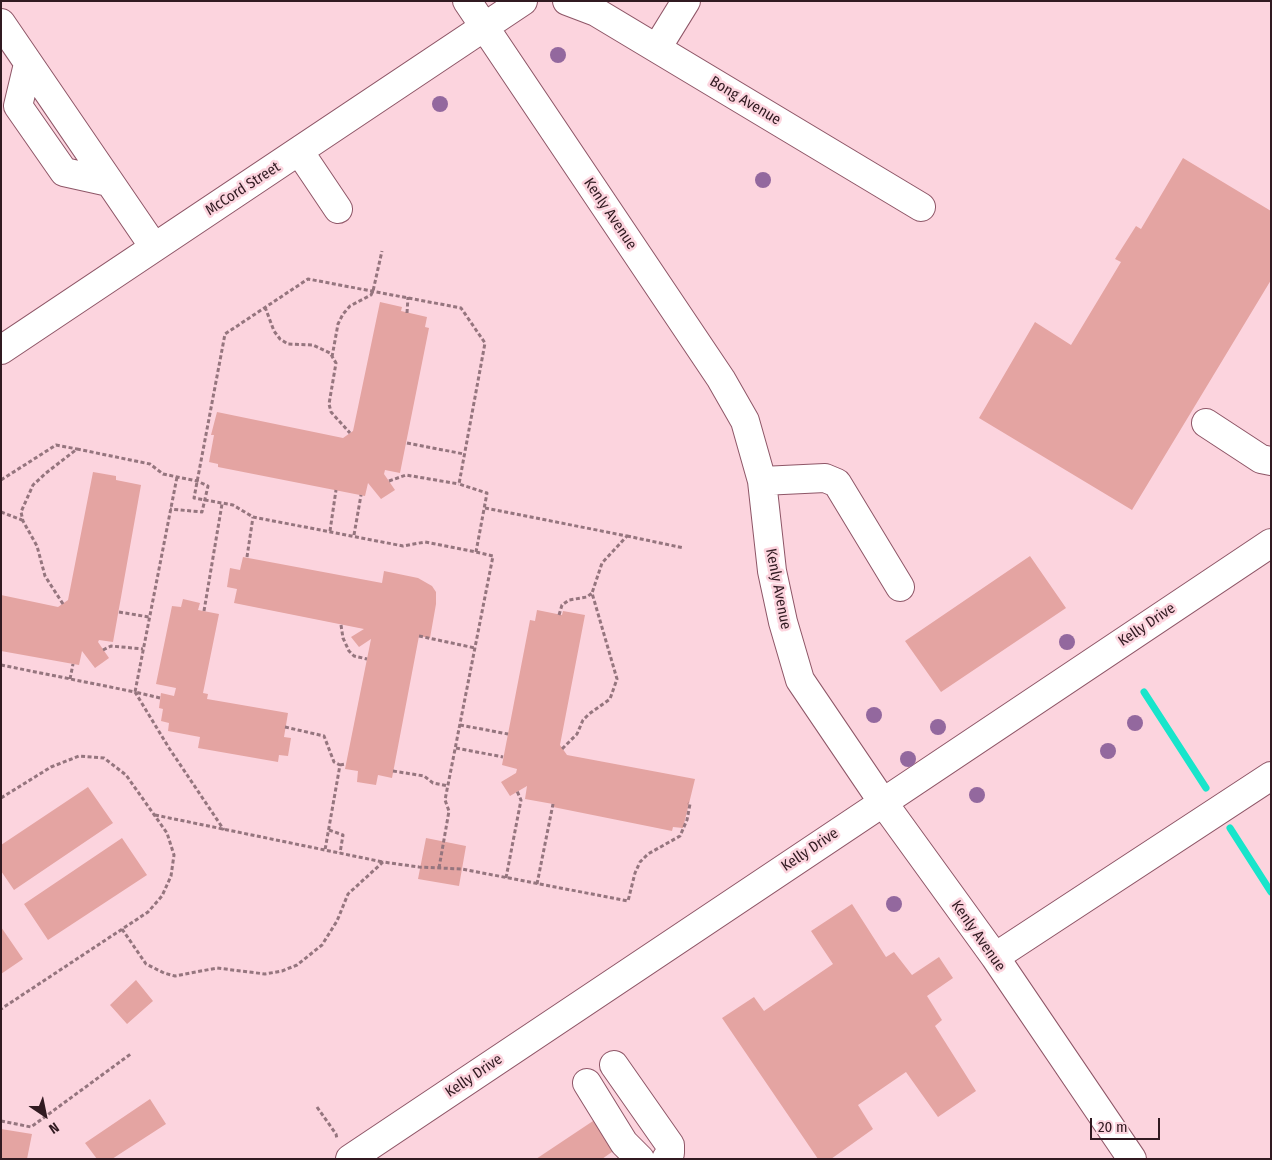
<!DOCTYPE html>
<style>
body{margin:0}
#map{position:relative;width:1272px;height:1160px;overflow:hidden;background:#fcd4de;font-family:"Fira Sans Condensed",sans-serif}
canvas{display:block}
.frame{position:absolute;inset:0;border:2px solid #311a21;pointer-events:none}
.north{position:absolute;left:20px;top:1090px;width:50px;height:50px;-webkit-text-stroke:4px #fcd4de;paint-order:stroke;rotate:146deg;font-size:14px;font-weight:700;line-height:20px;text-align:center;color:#311a21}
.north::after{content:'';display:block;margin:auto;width:18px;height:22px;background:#311a21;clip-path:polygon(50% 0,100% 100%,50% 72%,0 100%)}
.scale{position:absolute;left:1090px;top:1118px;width:70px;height:22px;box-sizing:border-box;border:2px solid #311a21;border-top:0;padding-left:6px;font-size:15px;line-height:18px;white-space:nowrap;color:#311a21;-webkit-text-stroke:4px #fcd4de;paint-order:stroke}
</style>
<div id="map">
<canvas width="1272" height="1160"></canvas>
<div class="frame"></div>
<div class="north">N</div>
<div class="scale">20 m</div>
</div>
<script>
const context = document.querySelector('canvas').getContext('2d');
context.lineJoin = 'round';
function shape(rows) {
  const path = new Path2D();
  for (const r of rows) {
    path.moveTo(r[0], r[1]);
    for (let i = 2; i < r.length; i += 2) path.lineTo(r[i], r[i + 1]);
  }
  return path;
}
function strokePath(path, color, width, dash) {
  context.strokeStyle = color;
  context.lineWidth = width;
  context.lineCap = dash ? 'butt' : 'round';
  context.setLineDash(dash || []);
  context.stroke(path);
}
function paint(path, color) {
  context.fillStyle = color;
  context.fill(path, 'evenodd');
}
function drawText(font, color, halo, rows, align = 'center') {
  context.font = font + ' "Fira Sans Condensed",sans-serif';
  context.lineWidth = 5;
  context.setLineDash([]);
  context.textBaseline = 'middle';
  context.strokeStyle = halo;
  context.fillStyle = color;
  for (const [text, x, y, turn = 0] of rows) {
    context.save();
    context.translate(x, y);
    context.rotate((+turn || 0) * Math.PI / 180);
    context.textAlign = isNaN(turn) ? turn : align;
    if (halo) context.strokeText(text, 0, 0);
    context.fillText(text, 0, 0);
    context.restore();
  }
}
strokePath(shape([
 [1144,692,1206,788],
 [1230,828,1271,892]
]), '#18e5cb', 7);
paint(shape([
 [1183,158,1271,211,1271,280,1132,510,979,418,1035,322,1071,345,1121,262,1115,259,1136,226,1141,229],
 [380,302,402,307,401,311,427,317,425,327,429,328,400,473,385,470,384,474,395,490,381,499,368,483,365,496,218,467,218,464,209,462,214,435,211,435,217,412,343,438,353,431],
 [93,472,116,476,116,480,141,485,113,642,99,640,98,642,109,658,95,668,82,651,79,665,1,651,1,595,58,607,68,600],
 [1030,556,1066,608,941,692,905,641],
 [243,557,382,583,384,571,418,578,432,586,436,592,436,604,430,638,419,636,392,778,378,775,376,785,357,782,358,771,345,769,371,639,359,647,351,637,364,629,234,603,237,589,227,587,230,568,240,570],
 [183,599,200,603,198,610,219,614,203,693,208,694,207,699,288,713,284,737,291,738,288,756,279,755,278,762,198,748,200,737,168,731,169,723,161,721,163,709,159,708,161,693,174,696,176,688,156,684,172,606,181,607],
 [537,610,562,615,563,611,585,615,560,745,567,755,695,779,683,828,673,827,672,831,553,807,553,804,525,799,527,786,510,796,501,782,516,773,517,769,502,765,530,620,535,621],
 [88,787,113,823,14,890,1,871,1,845],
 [122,838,147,875,48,940,24,904],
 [426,838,466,846,459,886,418,879],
 [852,904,886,957,894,952,912,975,939,957,953,978,927,996,942,1020,935,1026,976,1091,938,1117,906,1072,858,1105,873,1129,831,1159,818,1159,722,1018,754,997,764,1011,833,964,811,931],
 [1,927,23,959,1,974],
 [136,980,153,1001,127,1024,110,1005],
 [150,1099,166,1124,112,1159,97,1159,85,1143],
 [599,1117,619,1147,602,1159,536,1159],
 [1,1129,32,1134,27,1159,1,1159]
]), '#e4a4a2');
const minor = shape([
 [467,1,721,379,745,421,762,481,772,571,783,622,800,680,882,801,995,957,1132,1159],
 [567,1,596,12,921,207],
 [1,23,154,247],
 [657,48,686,1],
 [28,64,18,106,64,172,109,182],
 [299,151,338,209],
 [1,350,523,1],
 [1206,423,1261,459,1271,461],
 [762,481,825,478,837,483,900,587],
 [995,957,1271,776],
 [614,1065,670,1145,670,1153,666,1159],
 [587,1083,624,1143,640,1159],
 [350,1159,1271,543]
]);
strokePath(minor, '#8e5667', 30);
strokePath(shape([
 [265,307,274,331,280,339,288,344,313,345,330,353,336,363,329,404,331,412,350,433],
 [407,313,408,297],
 [332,357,338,324,343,314,350,306,371,295,373,291,382,251],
 [407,443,464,454],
 [1,480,56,445,77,449],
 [389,481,406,475,459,484],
 [485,508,627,536,602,563,592,593],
 [1,512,22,520],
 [330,531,336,490],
 [354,535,361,495],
 [627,536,684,548],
 [247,557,253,517],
 [63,604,45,576,37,546,23,521,21,512,33,485,46,473,77,449,150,464,163,474,197,481,208,486,202,512,170,509],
 [204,611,222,504],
 [119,612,149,617],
 [559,615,562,605,569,600,587,597,592,593,617,679,610,699,589,714,583,720,577,734,562,749],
 [341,625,343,638,349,651,354,656,367,659],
 [419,636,475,648],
 [103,650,111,646,143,649],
 [1,665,135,692,169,748,224,830],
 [70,679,73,664],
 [160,698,135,692,177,477],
 [460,725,508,734],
 [285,727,324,736,334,762,340,765,325,850],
 [456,748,503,757],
 [340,765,346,764],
 [393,771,424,776,433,783,448,786],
 [1,798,51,767,79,756,104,758,126,775,167,833,174,855,171,876,162,896,148,912,1,1009],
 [155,815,383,862],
 [329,830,343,835,340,853],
 [439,868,449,811,445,800,493,556,476,552,425,542,403,546,253,517,233,505,194,498,225,334,308,279,461,308,485,343,459,484,487,493,476,552],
 [506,878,521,800,517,791],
 [537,884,553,804],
 [122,929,146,964,164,973,175,976,217,968,265,974,282,971,297,965,322,945,337,921,348,894,383,862,419,867,462,869,628,901,635,873,640,862,648,854,680,836,687,820,690,804,688,803],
 [317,1107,336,1134,337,1139],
 [1,1121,31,1127,132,1053]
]), '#95757e', 3, [4, 2.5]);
strokePath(minor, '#fff', 28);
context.fillStyle = '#93689e';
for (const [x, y] of [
 [558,55],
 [440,104],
 [763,180],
 [1067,642],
 [874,715],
 [1135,723],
 [938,727],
 [1108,751],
 [908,759],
 [977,795],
 [894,904]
]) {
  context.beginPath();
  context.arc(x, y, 8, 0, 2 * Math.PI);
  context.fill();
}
drawText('15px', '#311a21', '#fcd4de', [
 ["Bong Avenue",745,101,31],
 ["McCord Street",243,189,-33],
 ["Kenly Avenue",610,214,56],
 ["Kenly Avenue",778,589,79],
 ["Kelly Drive",1147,625,-34],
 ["Kelly Drive",810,850,-34],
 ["Kenly Avenue",978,936,55],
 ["Kelly Drive",474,1076,-34]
]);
</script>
